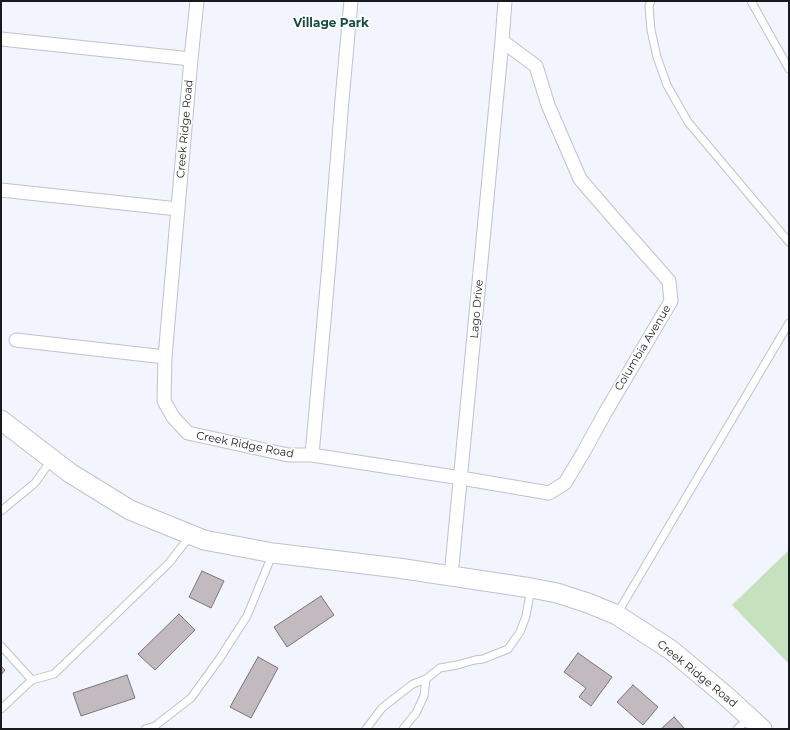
<!DOCTYPE html>
<style>
body{margin:0}
#map{position:relative;width:790px;height:730px;overflow:hidden;background:#f2f5fe;font-family:Montserrat,sans-serif}
canvas{display:block}
.frame{position:absolute;inset:0;border:2px solid #191a1d;pointer-events:none}
</style>
<div id="map">
<canvas width="790" height="730"></canvas>
<div class="frame"></div>
</div>
<script>
const context = document.querySelector('canvas').getContext('2d');
context.lineJoin = 'round';
function paint(path, color) {
  context.fillStyle = color;
  context.fill(path, 'evenodd');
}
function shape(rows) {
  const path = new Path2D();
  for (const r of rows) {
    path.moveTo(r[0], r[1]);
    for (let i = 2; i < r.length; i += 2) path.lineTo(r[i], r[i + 1]);
  }
  return path;
}
function strokePath(path, color, width, dash) {
  context.strokeStyle = color;
  context.lineWidth = width;
  context.lineCap = dash ? 'butt' : 'round';
  context.setLineDash(dash || []);
  context.stroke(path);
}
function drawText(font, color, halo, rows, align = 'center') {
  context.font = font + ' Montserrat,sans-serif';
  context.lineWidth = 3.5;
  context.setLineDash([]);
  context.textBaseline = 'middle';
  context.strokeStyle = halo;
  context.fillStyle = color;
  for (const [text, x, y, turn = 0] of rows) {
    context.save();
    context.translate(x, y);
    context.rotate((+turn || 0) * Math.PI / 180);
    context.textAlign = isNaN(turn) ? turn : align;
    if (halo) context.strokeText(text, 0, 0);
    context.fillText(text, 0, 0);
    context.restore();
  }
}
paint(shape([
 [789,550,789,664,732,605]
]), '#c6e1be');
const building = shape([
 [202,571,224,581,211,608,189,597,202,571],
 [321,596,334,615,287,647,274,627,321,596],
 [179,614,195,630,155,670,138,654,179,614],
 [578,653,612,677,591,706,579,697,586,688,564,672,578,653],
 [258,657,278,668,251,718,230,707,258,657],
 [1,666,5,670,1,675,1,666],
 [127,675,135,698,81,716,73,693,127,675],
 [633,685,658,707,643,725,617,702,633,685],
 [674,717,685,729,661,729,674,717]
]);
paint(building, '#c2babf');
strokePath(building, '#7c7479', 1);
const service = shape([
 [651,1,649,6,651,30,657,57,667,85,688,122,789,242],
 [751,1,789,69],
 [1,511,35,483,52,459],
 [617,614,789,323],
 [1,646,32,680],
 [1,709,32,680,54,674,169,563,190,536],
 [145,729,155,726,191,698,220,658,247,616,273,553],
 [366,729,382,708,401,693,413,684,426,679,440,668,457,665,475,660,483,659,508,649,520,632,526,616,531,588],
 [403,729,416,713,424,696,426,679],
 [737,729,750,718]
]);
const minor = shape([
 [197,1,191,59,165,357,164,401,173,417,188,433,288,455,312,455,461,478,549,493,565,483,583,453,605,413,671,301,669,281,611,215,580,179,548,105,536,66,502,41,505,1],
 [1,39,191,59],
 [1,190,178,209],
 [16,340,165,357],
 [312,455,329,264,342,100,351,1],
 [451,576,502,41]
]);
const secondary = shape([
 [1,420,70,473,130,510,204,540,273,553,398,568,531,588,557,593,588,603,617,615,671,650,726,696,762,729]
]);
strokePath(service, '#bfc2ca', 9);
strokePath(minor, '#bfc2ca', 15);
strokePath(secondary, '#bfc2ca', 21);
strokePath(service, '#fff', 7);
strokePath(minor, '#fff', 13);
strokePath(secondary, '#fff', 19);
drawText('11px', '#191a1d', '#fff', [
 ["Creek Ridge Road",185,129,-85],
 ["Lago Drive",477,309,-85],
 ["Columbia Avenue",643,348,-59],
 ["Creek Ridge Road",245,445,11],
 ["Creek Ridge Road",697,674,39]
]);
drawText('bold 12px', '#174c3f', '#fff', [
 ["Village Park",331,23]
]);
</script>
